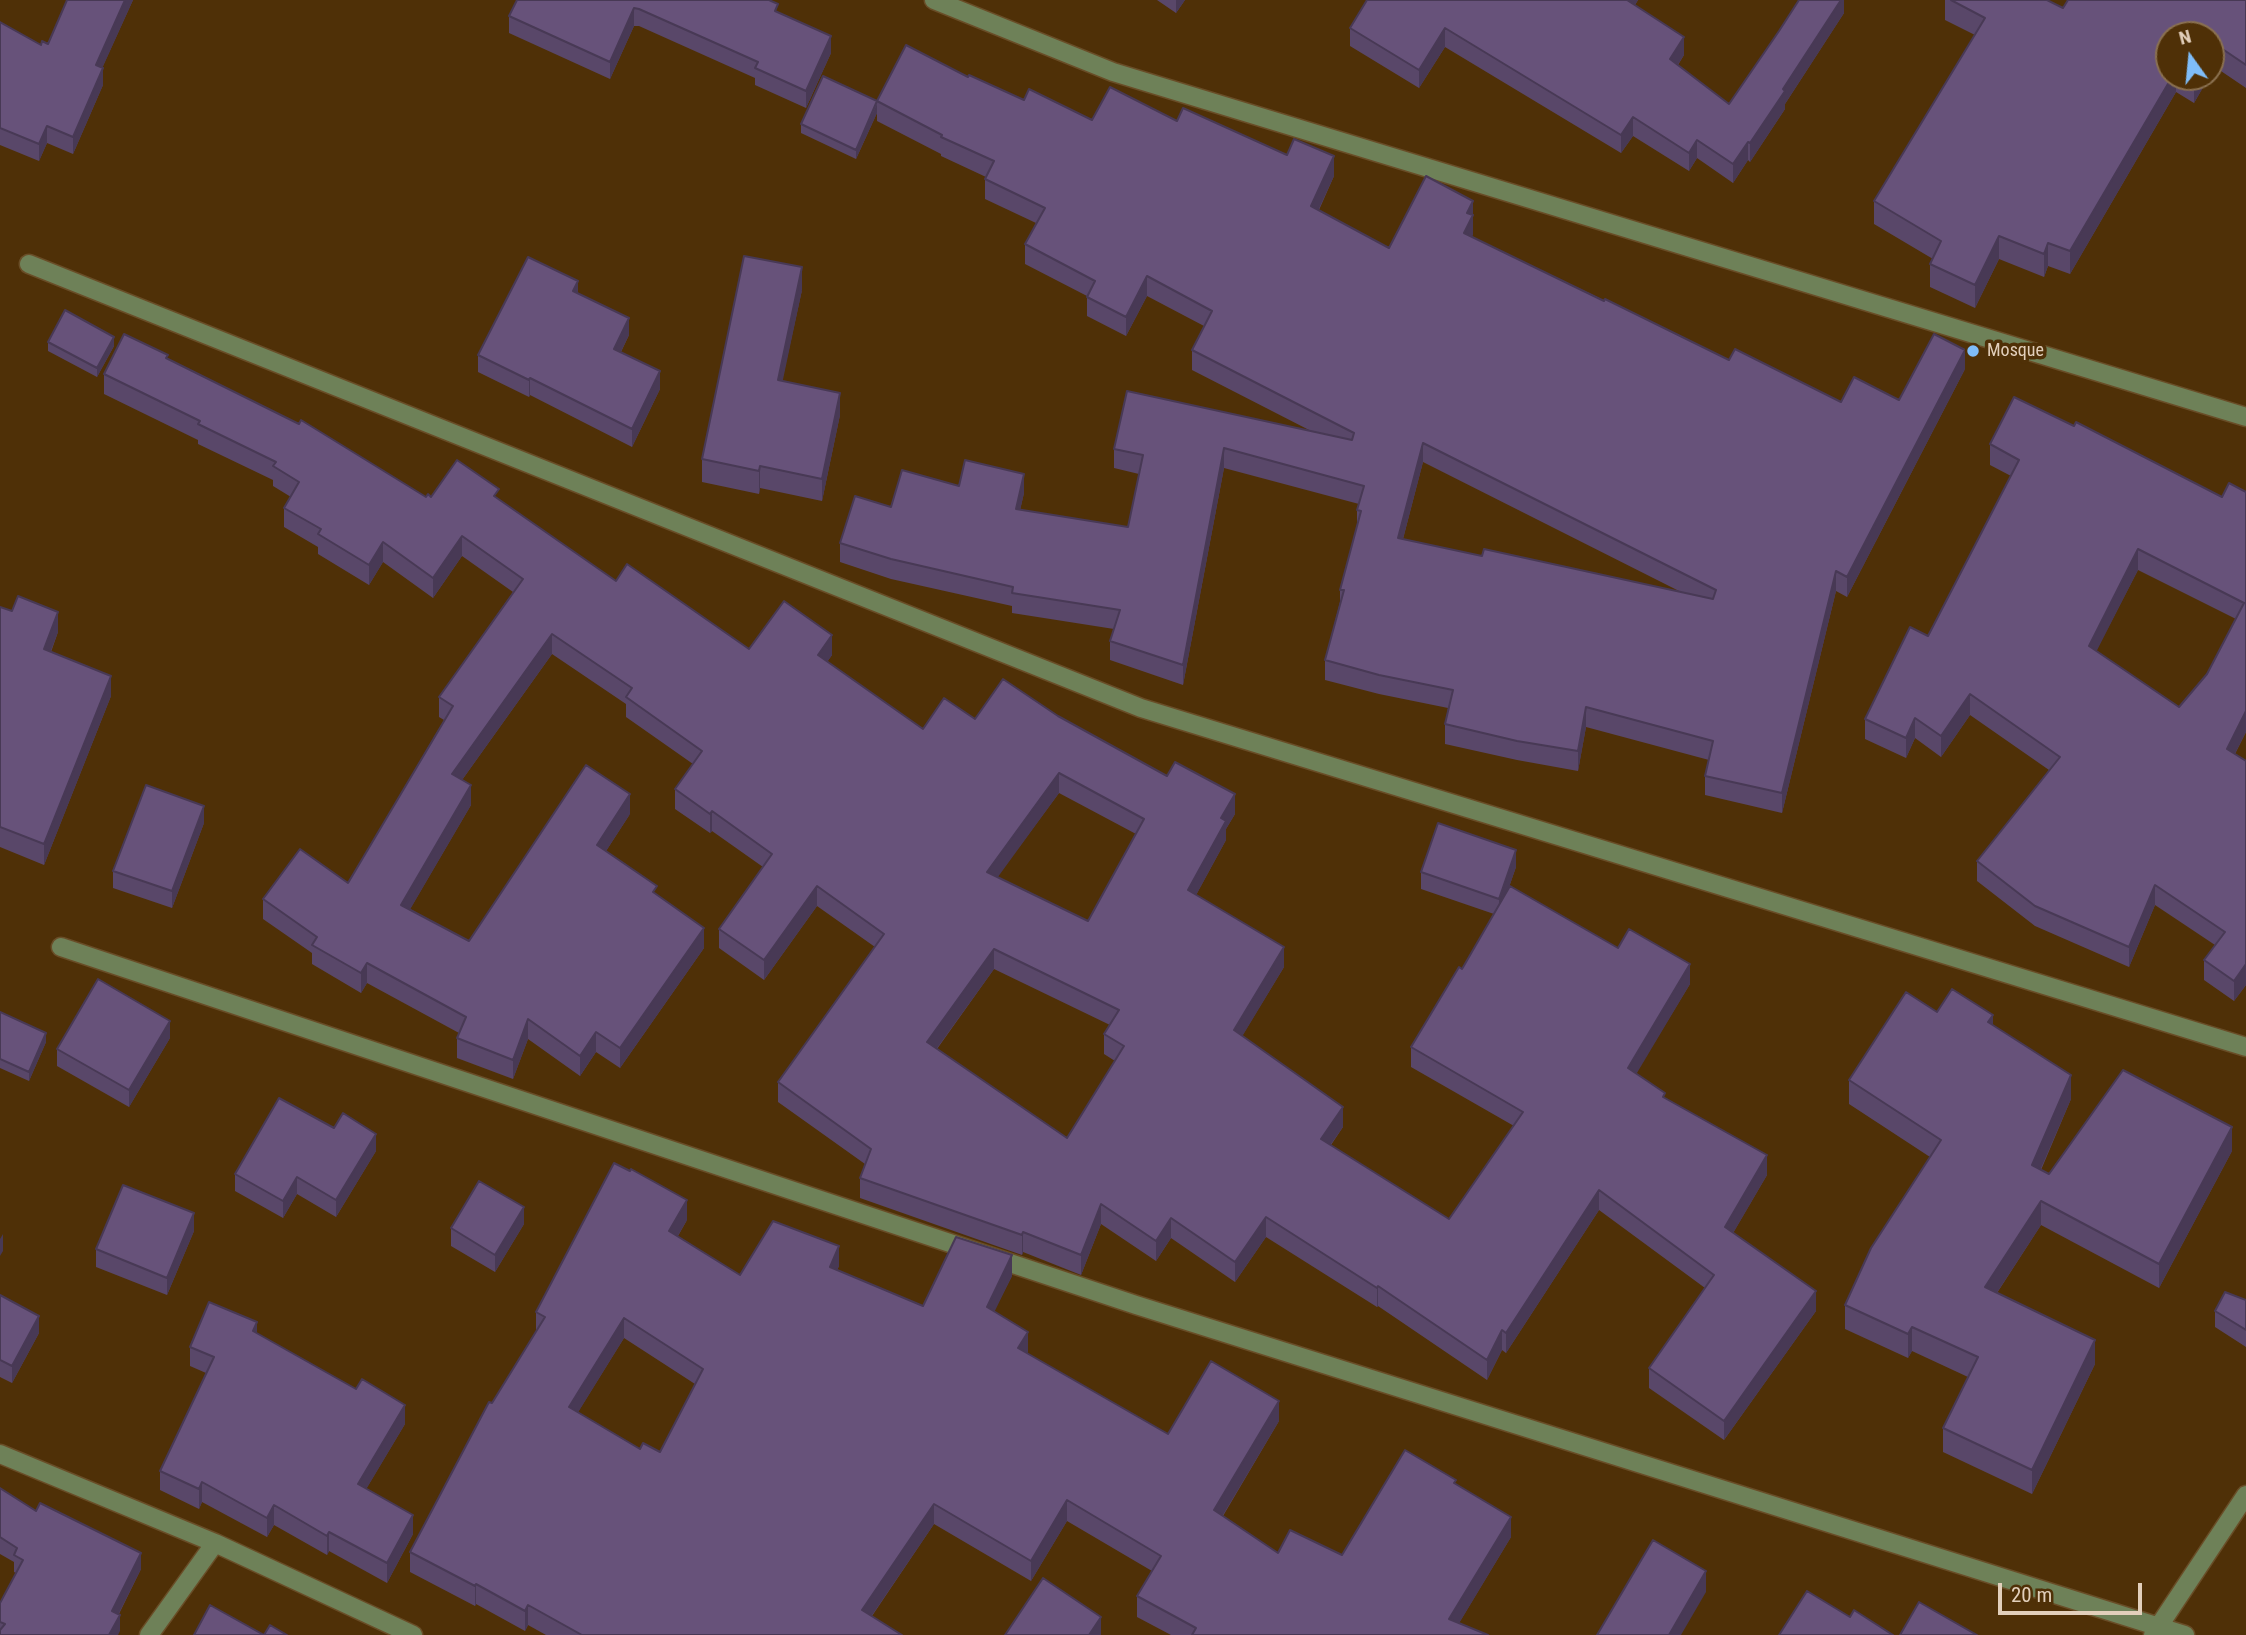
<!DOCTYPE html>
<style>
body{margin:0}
#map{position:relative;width:2246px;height:1635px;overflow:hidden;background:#4f3007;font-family:"Roboto Condensed",sans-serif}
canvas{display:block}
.north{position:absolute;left:2155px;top:21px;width:70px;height:70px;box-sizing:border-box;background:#4f3007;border:2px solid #8a704f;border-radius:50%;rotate:345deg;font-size:19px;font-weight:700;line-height:28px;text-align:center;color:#e2cfbb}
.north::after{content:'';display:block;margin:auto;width:24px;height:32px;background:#7fbdf9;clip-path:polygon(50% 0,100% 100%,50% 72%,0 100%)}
.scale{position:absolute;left:1998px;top:1583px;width:144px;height:32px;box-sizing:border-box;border:4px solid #e2cfbb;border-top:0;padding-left:9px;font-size:21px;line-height:24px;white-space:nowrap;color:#e2cfbb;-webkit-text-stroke:5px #4f3007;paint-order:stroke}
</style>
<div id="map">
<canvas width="2246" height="1635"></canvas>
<div class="north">N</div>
<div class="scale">20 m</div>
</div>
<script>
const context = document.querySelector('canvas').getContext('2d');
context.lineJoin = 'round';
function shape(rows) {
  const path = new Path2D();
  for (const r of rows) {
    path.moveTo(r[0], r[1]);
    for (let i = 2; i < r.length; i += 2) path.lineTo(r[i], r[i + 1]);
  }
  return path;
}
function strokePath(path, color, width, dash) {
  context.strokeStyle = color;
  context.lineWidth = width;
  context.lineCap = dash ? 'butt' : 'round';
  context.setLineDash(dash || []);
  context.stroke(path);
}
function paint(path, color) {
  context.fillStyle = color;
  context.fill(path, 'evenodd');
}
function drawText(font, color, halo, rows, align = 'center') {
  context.font = font + ' "Roboto Condensed",sans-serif';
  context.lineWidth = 7;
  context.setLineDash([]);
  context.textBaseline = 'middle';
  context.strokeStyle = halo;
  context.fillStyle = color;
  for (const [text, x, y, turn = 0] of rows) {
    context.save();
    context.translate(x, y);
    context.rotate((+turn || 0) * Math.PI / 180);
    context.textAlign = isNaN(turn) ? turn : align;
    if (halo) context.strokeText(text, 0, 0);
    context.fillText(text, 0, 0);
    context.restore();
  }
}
const minor = shape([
 [934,0,1113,72,2246,417],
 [29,264,1141,708,2246,1047],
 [61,947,1136,1305,2185,1635],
 [0,1454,215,1543,413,1635],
 [149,1635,215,1543],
 [2153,1635,2246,1495]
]);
strokePath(minor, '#694d27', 21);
strokePath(minor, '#6e8158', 18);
paint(shape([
 [67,0,133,0,102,68,103,85,73,154,47,143,39,161,0,145,0,22,41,45,48,44],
 [517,0,778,12,831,53,806,108,755,85,755,78,639,26,634,26,610,79,509,33,509,16],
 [1157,0,1185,0,1176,13],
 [1367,0,1638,0,1635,5,1684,55,1678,65,1729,104,1844,0,1844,13,1785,104,1785,109,1750,162,1748,160,1733,183,1697,158,1689,171,1633,136,1621,153,1445,47,1419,88,1350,46,1350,28],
 [1945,0,2047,0,2063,8,2246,0,2246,88,2215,67,2211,74,2211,35,2169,77,2209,77,2194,103,2176,92,2070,274,2048,266,2044,277,1999,259,1975,308,1930,287,1930,264,1933,259,1874,224,1874,201,1975,35,1945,20],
 [968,77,1024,100,1092,120,1177,121,1334,176,1319,210,1389,248,1473,220,1472,237,1729,360,1841,402,1899,400,1965,369,1847,597,1836,591,1782,813,1705,795,1705,776,1709,760,1586,727,1578,771,1517,760,1445,744,1445,724,1448,708,1379,694,1325,680,1325,660,1340,602,1340,590,1357,526,1357,510,1359,504,1224,468,1183,685,1110,660,1110,641,1114,629,1012,613,1012,606,891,579,840,562,840,543,891,507,959,486,1024,493,1020,510,1128,527,1139,474,1114,468,1114,449,1311,431,1192,370,1192,350,1204,326,1147,296,1126,336,1087,316,1087,296,1025,264,1025,244,1036,223,985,199,985,179,986,177,941,156,941,154,877,121,877,113,856,159,801,133,801,124,877,101],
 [1423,462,1679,591,1482,556,1403,539],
 [802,290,782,381,840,415,822,501,760,488,759,494,702,482,702,459],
 [578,293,629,335,621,352,660,389,632,447,530,395,529,397,478,372,478,355],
 [48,342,114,346,97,377,48,351],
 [168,359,426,497,499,499,616,581,749,649,832,655,827,662,923,729,975,719,1058,716,1235,814,1226,829,1226,840,1196,895,1284,967,1242,1036,1343,1127,1331,1145,1449,1219,1514,1126,1411,1067,1411,1047,1462,969,1494,914,1421,889,1421,872,1516,867,1508,890,1618,948,1690,984,1636,1073,1665,1098,1767,1175,1733,1233,1816,1311,1724,1440,1649,1388,1649,1368,1705,1288,1599,1210,1506,1353,1502,1350,1487,1380,1378,1306,1377,1307,1266,1237,1235,1282,1171,1238,1156,1261,1101,1224,1081,1275,1023,1252,1022,1255,860,1198,860,1178,865,1164,778,1102,778,1082,875,947,817,906,764,980,719,948,719,929,763,867,712,831,710,833,675,809,675,789,693,764,626,717,626,704,552,654,462,780,471,805,410,909,469,941,630,814,606,851,657,895,704,948,620,1068,596,1052,580,1076,528,1039,513,1079,457,1058,457,1038,459,1033,367,983,361,993,312,964,312,953,263,919,263,899,348,883,444,720,439,717,439,697,513,592,462,556,433,598,383,562,369,585,318,554,318,547,284,527,284,508,291,497,273,486,273,480,198,444,198,440,104,394,104,374],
 [1059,793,1136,834,1088,921,997,877],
 [994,969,1110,1025,1104,1034,1104,1054,1115,1061,1067,1138,937,1049],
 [2074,426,2222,497,2246,492,2246,732,2235,754,2246,761,2246,985,2234,1001,2204,980,2204,960,2215,945,2155,905,2129,967,2035,926,1977,881,1977,861,2049,770,1970,715,1941,757,1915,738,1906,758,1865,739,1865,719,1928,636,2011,476,1990,465,1990,444],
 [2138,570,2236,619,2207,674,2179,707,2096,651],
 [0,607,58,632,51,652,111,696,44,865,0,847],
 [204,823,172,908,113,888,113,871],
 [0,1012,46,1042,29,1081,0,1068],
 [1937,1012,1993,1025,2071,1099,2041,1170,2049,1174,2232,1151,2159,1288,2041,1225,1997,1293,2095,1364,2032,1494,1943,1452,1943,1428,1968,1377,1912,1351,1908,1358,1845,1329,1845,1305,1930,1157,1849,1104,1849,1080],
 [170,1038,129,1107,57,1066,57,1049],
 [334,1128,376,1151,336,1217,297,1194,283,1218,235,1191,235,1174],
 [687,1220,678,1236,740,1275,839,1266,837,1270,923,1306,1012,1276,994,1311,1028,1352,1027,1353,1168,1434,1279,1421,1223,1516,1278,1553,1342,1555,1456,1484,1511,1537,1459,1623,1488,1635,1171,1635,1137,1617,1137,1596,1152,1571,1067,1521,1031,1581,934,1524,872,1616,902,1635,546,1635,528,1625,525,1631,476,1604,475,1606,410,1572,410,1552,492,1403,536,1331,536,1312],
 [624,1338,695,1384,660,1452,640,1449,578,1412],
 [524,1224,495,1272,451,1246,451,1228],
 [194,1231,167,1295,96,1267,96,1249],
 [0,1295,39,1333,12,1383,0,1377],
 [2246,1300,2246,1347,2215,1327,2215,1311],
 [257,1333,405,1424,366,1489,413,1534,387,1583,329,1551,327,1555,274,1525,267,1537,202,1502,199,1509,160,1490,160,1471,206,1373,190,1366,190,1347],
 [0,1488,36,1511,141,1569,119,1614,120,1631,0,1635,0,1603,16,1573,14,1572,14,1562,0,1554]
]), '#594769');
paint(shape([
 [125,0,133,0,96,82,96,65],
 [1176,0,1185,0,1176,13],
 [1627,0,1638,0,1627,18],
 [1841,0,1844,0,1844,13,1785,104,1785,109,1750,162,1750,143,1783,89],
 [634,8,634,26,610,79,610,62],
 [1445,28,1445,47,1419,88,1419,70],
 [831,36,831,53,806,108,806,91],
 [1684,37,1684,55,1670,77,1670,59],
 [2215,44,2215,67,2211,74,2211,52],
 [103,68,103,85,73,154,73,137],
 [2172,77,2176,77,2176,92,2070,274,2070,251],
 [2196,77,2209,77,2194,103,2194,80],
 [877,104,877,113,856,159,856,150],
 [1633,117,1633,136,1621,153,1621,135],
 [47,126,47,143,39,161,39,144],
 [1697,140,1697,158,1689,171,1689,153],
 [1748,142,1748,160,1733,183,1733,164],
 [1334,156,1334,176,1311,226,1311,206],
 [1473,201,1473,235,1464,253,1464,233,1467,213],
 [1999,236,1999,259,1975,308,1975,285],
 [2048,243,2048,266,2044,277,2044,254],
 [802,267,802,290,778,403,778,380],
 [1147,276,1147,296,1126,336,1126,317],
 [578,281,578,298,573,291],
 [629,318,629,335,614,366,614,349],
 [114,337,114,346,97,377,97,368],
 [1965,350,1965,369,1847,597,1847,577],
 [660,371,660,389,632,447,632,429],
 [530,378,530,395,529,397,529,380],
 [840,393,840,415,822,501,822,479],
 [1423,443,1423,462,1398,558,1398,538],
 [1224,448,1224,468,1183,685,1183,665],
 [760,466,760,488,759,494,759,471],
 [1024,474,1024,493,1016,528,1016,509],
 [462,536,462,556,433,598,433,578],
 [383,542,383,562,369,585,369,565],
 [2138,549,2138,570,2089,666,2089,646],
 [1836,571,1836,591,1782,813,1782,793],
 [58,612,58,632,44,669,44,649],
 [552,634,552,654,452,794,452,774],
 [832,635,832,655,818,675,818,655],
 [111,676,111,696,44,865,44,844],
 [1970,694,1970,715,1941,757,1941,736],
 [1586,707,1586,727,1578,771,1578,751],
 [2246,711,2246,732,2227,769,2227,749],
 [1915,718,1915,738,1906,758,1906,738],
 [1059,773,1059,793,987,892,987,872],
 [471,785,471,805,401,925,401,905],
 [630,794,630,814,597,865,597,845],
 [1235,794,1235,814,1226,829,1226,840,1188,910,1188,890,1221,818],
 [204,806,204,823,172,908,172,891],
 [712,811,712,831,710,833,710,814],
 [1516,850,1516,867,1499,916,1499,899],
 [2155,885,2155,905,2129,967,2129,947],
 [817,886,817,906,764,980,764,960],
 [704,928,704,948,620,1068,620,1048],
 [1284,947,1284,967,1234,1050,1234,1030],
 [994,949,994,969,927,1062,927,1042],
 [367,963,367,983,361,993,361,973],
 [1690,964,1690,984,1628,1088,1628,1068],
 [2246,964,2246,985,2234,1001,2234,981],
 [1993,1015,1993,1039,1988,1022],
 [528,1019,528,1039,513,1079,513,1060],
 [170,1021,170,1038,129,1107,129,1090],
 [596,1032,596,1052,580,1076,580,1056],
 [46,1033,46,1042,29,1081,29,1072],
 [2071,1075,2071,1099,2032,1189,2032,1165],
 [1343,1107,1343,1127,1321,1158,1321,1139],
 [2232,1127,2232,1151,2159,1288,2159,1264],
 [376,1134,376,1151,336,1217,336,1200],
 [1767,1155,1767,1175,1725,1247,1725,1227],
 [297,1177,297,1194,283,1218,283,1201],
 [1599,1190,1599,1210,1506,1353,1506,1333],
 [687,1200,687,1220,669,1251,669,1231],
 [2041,1201,2041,1225,1985,1311,1985,1287],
 [1101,1204,1101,1224,1081,1275,1081,1255],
 [524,1207,524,1224,495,1272,495,1255],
 [194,1213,194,1231,167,1295,167,1278],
 [1266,1217,1266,1237,1235,1282,1235,1262],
 [1171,1218,1171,1238,1156,1261,1156,1241],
 [1023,1232,1023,1252,1022,1255,1022,1235],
 [3,1234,3,1251,0,1256,0,1239],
 [839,1246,839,1266,830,1287,830,1267],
 [1012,1255,1012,1276,987,1327,987,1307],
 [1378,1286,1378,1306,1377,1307,1377,1288],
 [1816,1291,1816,1311,1724,1440,1724,1421],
 [39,1316,39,1333,12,1383,12,1366],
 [624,1318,624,1338,569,1427,569,1407],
 [257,1322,257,1341,253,1331],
 [1912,1327,1912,1351,1908,1358,1908,1334],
 [1502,1330,1502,1350,1487,1380,1487,1360],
 [1028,1332,1028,1352,1018,1368,1018,1348],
 [2095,1340,2095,1364,2032,1494,2032,1470],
 [1279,1401,1279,1421,1214,1530,1214,1510],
 [405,1405,405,1424,358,1503,358,1484],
 [202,1482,202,1502,199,1509,199,1489],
 [1067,1500,1067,1521,1031,1581,1031,1561],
 [934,1504,934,1524,862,1630,862,1610],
 [274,1505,274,1525,267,1537,267,1518],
 [413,1515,413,1534,387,1583,387,1563],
 [1511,1517,1511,1537,1452,1635,1449,1619],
 [329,1532,329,1551,327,1555,327,1536],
 [141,1553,141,1569,112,1627,112,1611],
 [1706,1571,1706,1592,1681,1635,1669,1635],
 [476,1584,476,1604,475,1606,475,1586],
 [528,1605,528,1625,525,1631,525,1611],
 [120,1615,120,1631,118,1635,109,1635],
 [1101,1617,1101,1635,1089,1635]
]), '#483955');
const building = shape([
 [67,0,125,0,96,65,103,68,73,137,47,126,39,144,0,128,0,22,41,45,42,41,48,44,67,0],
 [517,0,769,0,778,4,775,11,831,36,806,91,755,68,758,62,639,9,634,8,610,62,509,16,517,0],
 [1367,0,1627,0,1684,37,1670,59,1729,104,1779,31,1799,0,1841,0,1783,89,1785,91,1750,143,1748,142,1733,164,1697,140,1689,153,1633,117,1621,135,1445,28,1419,70,1350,28,1367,0],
 [1951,0,2047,0,2063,8,2068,0,2246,0,2246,65,2215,44,2211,52,2211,35,2169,35,2169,77,2172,77,2070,251,2048,243,2044,254,1999,236,1975,285,1930,264,1941,241,1874,201,1985,18,1951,0],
 [906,45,968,77,969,75,1024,100,1029,89,1092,120,1110,87,1177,121,1183,108,1287,155,1294,139,1334,156,1311,206,1389,248,1426,176,1473,201,1467,213,1473,215,1464,233,1604,301,1605,299,1729,360,1735,349,1841,402,1854,377,1899,400,1934,334,1965,350,1847,577,1836,571,1782,793,1705,776,1713,741,1586,707,1578,751,1517,741,1445,724,1453,690,1379,675,1325,660,1344,590,1340,590,1361,511,1357,510,1364,486,1224,448,1183,665,1110,641,1120,610,1012,593,1013,587,891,559,840,543,855,496,891,507,902,470,959,486,965,460,1024,474,1016,509,1128,527,1143,455,1114,449,1127,391,1352,440,1354,433,1192,350,1212,311,1147,276,1126,317,1087,297,1095,281,1025,244,1045,208,985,179,994,161,941,137,942,135,877,101,906,45],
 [1423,443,1716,590,1713,599,1484,549,1482,556,1398,538,1423,443],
 [823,76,877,101,856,150,801,124,823,76],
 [744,256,802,267,778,380,840,393,822,479,760,466,759,471,702,459,744,256],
 [528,257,578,281,573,291,629,318,614,349,660,371,632,429,530,378,529,380,478,355,528,257],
 [65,310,114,337,97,368,48,342,65,310],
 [124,334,168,355,166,358,299,424,301,420,426,497,428,494,431,497,457,460,499,489,494,496,616,581,627,564,749,649,784,601,832,635,818,655,923,729,944,698,975,719,1003,679,1058,716,1167,776,1175,762,1235,794,1221,818,1226,821,1188,890,1284,947,1234,1030,1343,1107,1321,1139,1449,1219,1523,1112,1411,1047,1459,967,1462,969,1510,886,1618,948,1629,929,1690,964,1628,1068,1665,1093,1663,1097,1767,1155,1725,1227,1816,1291,1724,1421,1649,1368,1714,1275,1599,1190,1506,1333,1502,1330,1487,1360,1378,1286,1377,1288,1266,1217,1235,1262,1171,1218,1156,1241,1101,1204,1081,1255,1023,1232,1022,1235,860,1178,871,1149,778,1082,884,934,817,886,764,960,719,929,772,854,712,811,710,814,675,789,702,751,626,697,632,688,552,634,452,774,471,785,401,905,469,941,586,765,630,794,597,845,657,886,653,892,704,928,620,1048,596,1032,580,1056,528,1019,513,1060,457,1038,466,1017,367,963,361,973,312,945,317,937,263,899,300,849,348,883,453,706,439,697,523,579,462,536,433,578,383,542,369,565,318,534,321,529,284,508,299,482,273,466,276,462,198,424,200,421,104,374,124,334],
 [1059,773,1144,819,1088,921,987,872,1059,773],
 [994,949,1119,1010,1104,1034,1124,1046,1067,1138,927,1042,994,949],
 [2014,397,2074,426,2076,422,2222,497,2229,483,2246,492,2246,711,2227,749,2246,761,2246,964,2234,981,2204,960,2225,932,2155,885,2129,947,2035,906,1977,861,2060,757,1970,694,1941,736,1915,718,1906,738,1865,719,1910,627,1928,636,2019,460,1990,444,2014,397],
 [2138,549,2244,603,2207,674,2179,707,2089,646,2138,549],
 [18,596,58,612,44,649,111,676,44,844,0,827,0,607,12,611,18,596],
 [146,785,204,806,172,891,113,871,146,785],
 [1438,823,1516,850,1499,899,1421,872,1438,823],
 [98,979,170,1021,129,1090,57,1049,98,979],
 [1952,989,1993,1015,1988,1022,2071,1075,2032,1165,2049,1174,2123,1070,2232,1127,2159,1264,2041,1201,1985,1287,2095,1340,2032,1470,1943,1428,1978,1357,1912,1327,1908,1334,1845,1305,1871,1248,1941,1140,1849,1080,1906,992,1937,1012,1952,989],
 [0,1012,46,1033,29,1072,0,1059,0,1012],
 [279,1098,334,1128,343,1113,376,1134,336,1200,297,1177,283,1201,235,1174,279,1098],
 [614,1163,630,1171,631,1169,687,1200,669,1231,740,1275,773,1221,839,1246,830,1267,923,1306,956,1237,1012,1255,987,1307,1028,1332,1018,1348,1168,1434,1211,1361,1279,1401,1214,1510,1278,1553,1290,1530,1342,1555,1405,1450,1456,1480,1454,1483,1511,1517,1449,1619,1488,1635,1192,1635,1196,1628,1137,1596,1161,1556,1067,1500,1031,1561,934,1504,862,1610,902,1635,582,1635,528,1605,525,1611,476,1584,475,1586,410,1552,489,1402,492,1403,545,1317,536,1312,614,1163],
 [624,1318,703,1369,660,1452,643,1443,640,1449,569,1407,624,1318],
 [479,1181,524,1207,495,1255,451,1228,479,1181],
 [123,1185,194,1213,167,1278,96,1249,123,1185],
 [2225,1292,2246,1300,2246,1330,2215,1311,2225,1292],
 [0,1295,39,1316,12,1366,0,1360,0,1295],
 [209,1302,257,1322,253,1331,356,1389,362,1379,405,1405,358,1484,413,1515,387,1563,329,1532,327,1536,274,1505,267,1518,202,1482,199,1489,160,1471,214,1357,190,1347,209,1302],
 [0,1488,36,1511,40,1503,141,1553,112,1611,120,1615,109,1635,0,1635,0,1630,5,1624,0,1622,0,1603,23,1560,14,1555,17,1548,0,1537,0,1488],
 [1653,1540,1706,1571,1669,1635,1597,1635,1653,1540],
 [1043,1578,1101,1617,1089,1635,1005,1635,1043,1578],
 [1807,1591,1850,1617,1854,1610,1893,1635,1779,1635,1807,1591],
 [1919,1602,1977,1635,1900,1635,1919,1602],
 [210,1605,264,1635,270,1625,287,1635,194,1635,210,1605]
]);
paint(building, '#67527a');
strokePath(building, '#483955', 2);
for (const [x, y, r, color] of [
 [1973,351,7,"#7fbdf9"]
]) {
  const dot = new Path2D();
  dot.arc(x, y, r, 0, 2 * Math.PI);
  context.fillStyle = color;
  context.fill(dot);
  strokePath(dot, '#4f3007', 2.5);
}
drawText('18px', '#e2cfbb', '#4f3007', [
 ["Mosque",1987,351]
], 'left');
</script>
